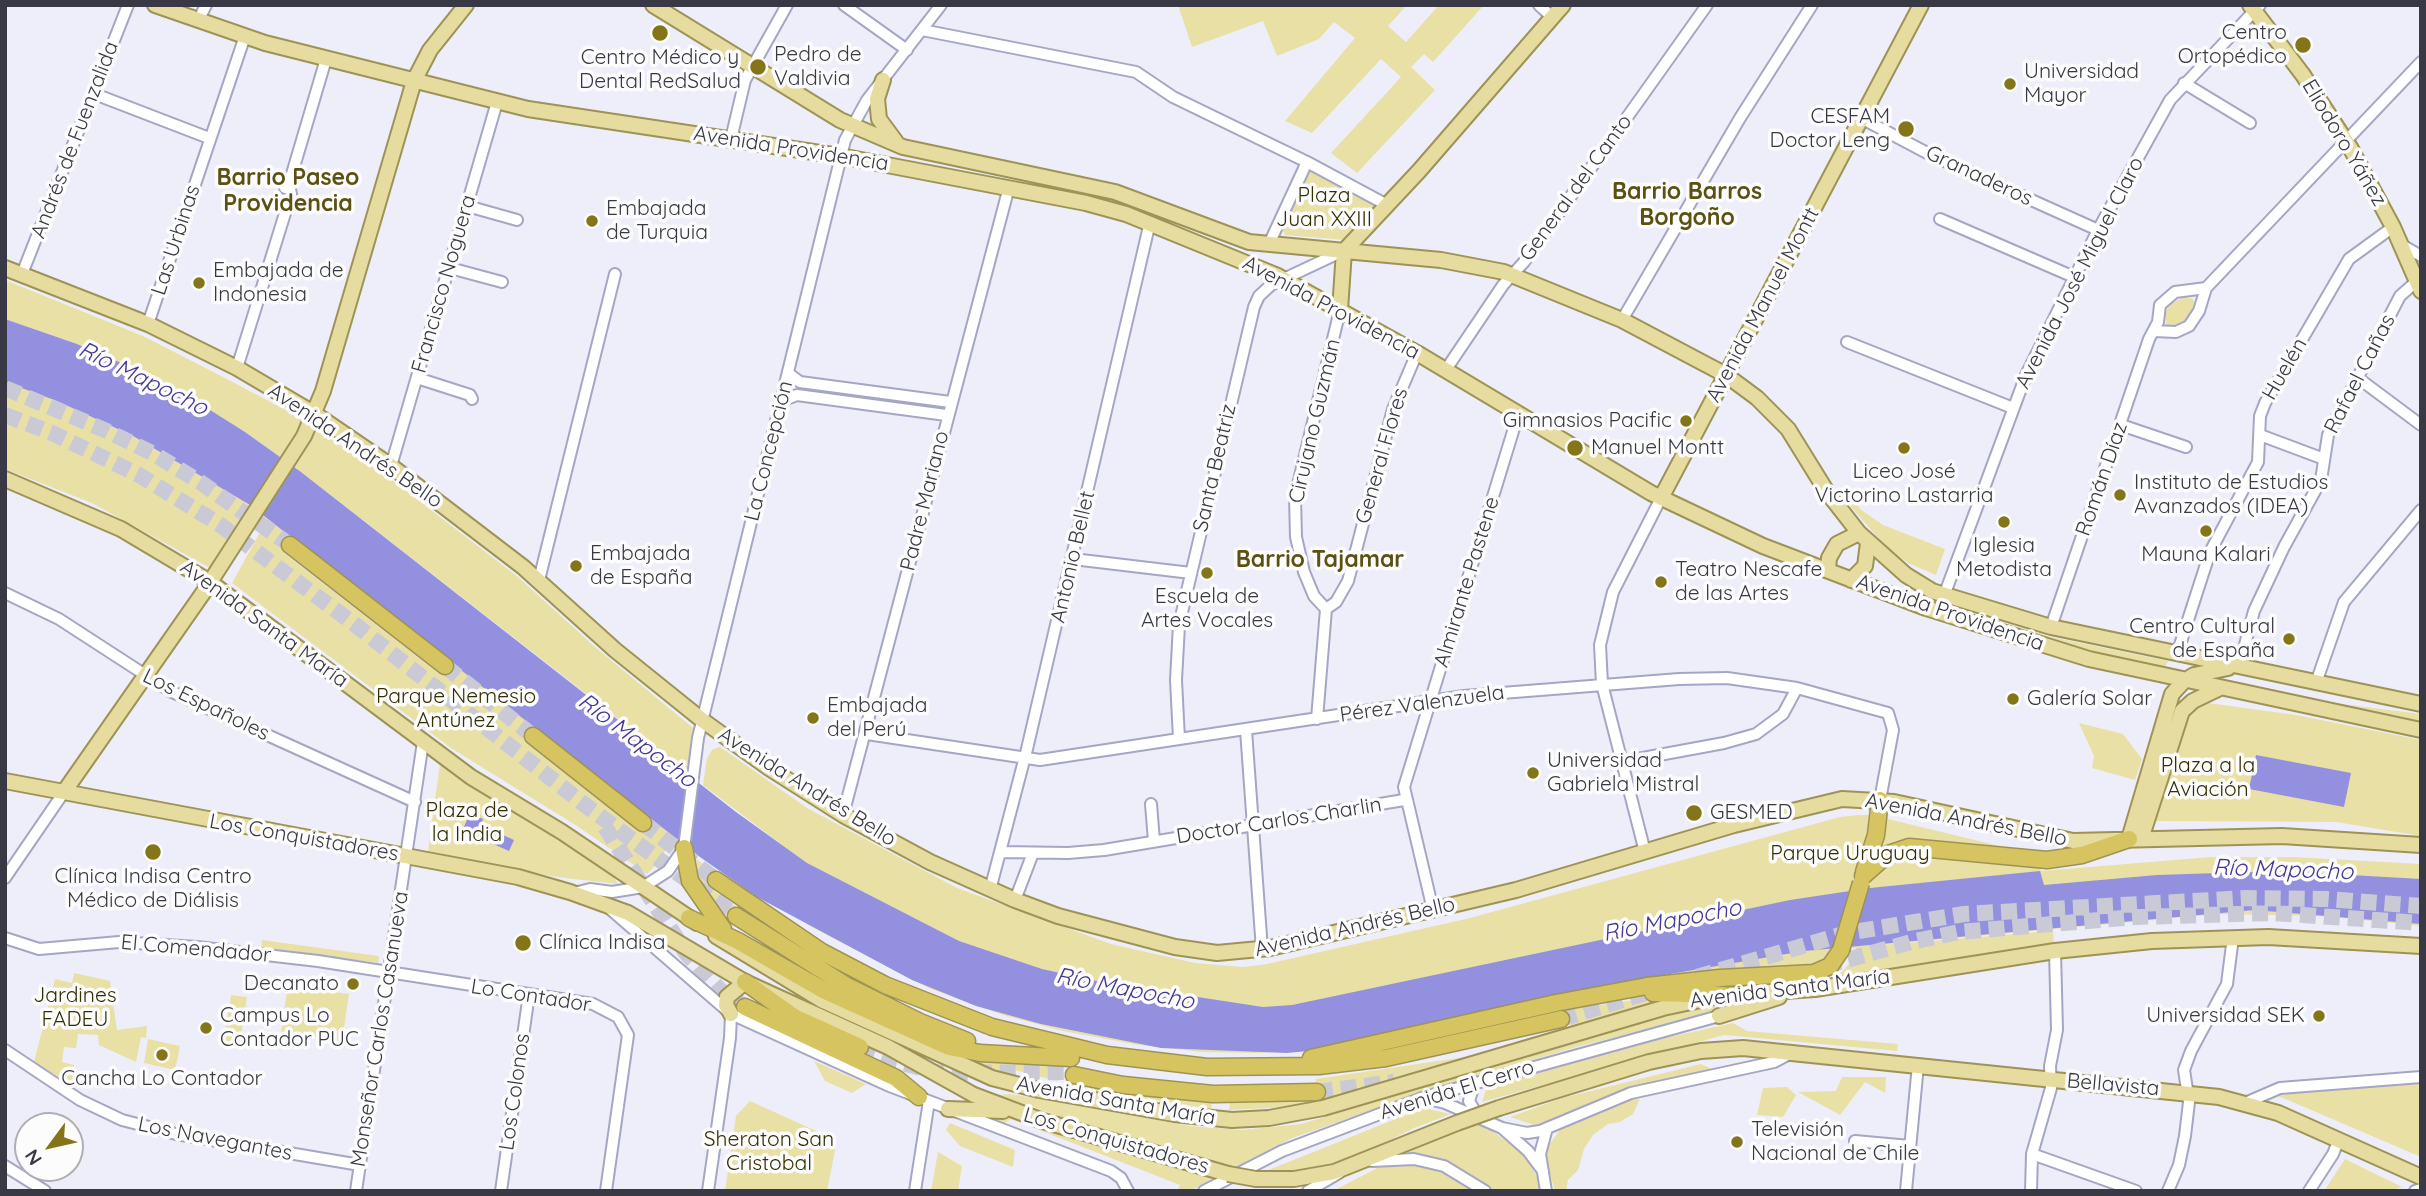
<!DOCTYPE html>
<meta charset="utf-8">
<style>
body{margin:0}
#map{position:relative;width:2426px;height:1196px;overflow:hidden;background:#edeefa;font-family:Quicksand,sans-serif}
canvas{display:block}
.frame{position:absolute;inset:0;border:7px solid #393945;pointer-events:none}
.north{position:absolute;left:14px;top:1112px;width:70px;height:70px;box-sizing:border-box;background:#fcfcfc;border:2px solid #aeaeb3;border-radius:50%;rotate:237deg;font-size:19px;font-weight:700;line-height:28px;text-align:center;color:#393945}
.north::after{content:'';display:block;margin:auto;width:24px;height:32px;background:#837518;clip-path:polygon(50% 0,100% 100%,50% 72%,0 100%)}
</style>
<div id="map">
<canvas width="2426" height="1196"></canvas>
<div class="frame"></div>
<div class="north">N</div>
</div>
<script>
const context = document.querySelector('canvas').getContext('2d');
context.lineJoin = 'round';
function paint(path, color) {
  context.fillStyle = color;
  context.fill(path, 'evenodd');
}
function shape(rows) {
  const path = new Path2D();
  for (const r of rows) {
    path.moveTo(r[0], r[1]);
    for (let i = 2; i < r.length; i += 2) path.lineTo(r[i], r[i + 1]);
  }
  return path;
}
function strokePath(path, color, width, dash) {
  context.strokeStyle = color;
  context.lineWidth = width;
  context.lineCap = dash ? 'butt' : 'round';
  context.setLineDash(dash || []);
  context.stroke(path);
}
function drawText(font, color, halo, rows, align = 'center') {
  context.font = font + ' Quicksand,sans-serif';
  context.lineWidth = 7;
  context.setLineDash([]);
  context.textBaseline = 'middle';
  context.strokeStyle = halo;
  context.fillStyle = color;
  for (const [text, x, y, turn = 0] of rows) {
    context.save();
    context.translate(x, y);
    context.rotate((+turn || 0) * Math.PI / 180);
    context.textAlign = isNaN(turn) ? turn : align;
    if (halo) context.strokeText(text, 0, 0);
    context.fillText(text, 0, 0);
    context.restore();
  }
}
paint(shape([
 [1178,5,1407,5,1388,26,1406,42,1439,5,1484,5,1433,62,1424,54,1411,67,1435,90,1357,173,1331,153,1401,77,1381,59,1312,133,1285,121,1355,38,1334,22,1319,39,1277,56,1263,21,1192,47],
 [1313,170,1372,201,1376,209,1346,240,1285,235,1282,228,1308,173],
 [5,280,143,336,223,377,297,416,388,477,518,577,595,647,693,728,695,740,688,773,301,472,245,432,133,368,77,344,5,319],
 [2184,297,2193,299,2196,307,2185,321,2172,327,2166,324,2165,312,2172,303],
 [5,322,798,857,703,785,707,758,713,749,720,747,807,808,957,888,1111,944,1195,963,1243,967,1267,964,1470,918,1840,817,1858,815,1871,815,2033,854,2041,871,2211,857,2293,857,2421,864,2421,926,2324,916,2217,914,1868,946,2053,931,2054,946,1823,983,1842,972,1851,961,1856,948,1830,949,1826,958,1812,967,1698,977,1679,975,1677,971,1787,954,1705,960,1456,1021,1316,1050,1257,1053,1202,1052,1139,1045,1063,1031,1003,1015,931,989,808,925],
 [5,382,57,401,133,436,250,505,210,568,92,503,5,469],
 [1854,499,1860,509,1883,525,1945,549,1936,575,1908,563,1888,549,1851,507],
 [268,518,295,539,284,553,438,673,450,660,538,730,528,744,637,829,649,816,674,836,658,863,647,874,577,826,451,748,232,583],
 [1963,609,2051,637,2168,661,2164,669,2095,652],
 [2216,679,2334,703,2421,714,2421,721],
 [2201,702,2296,715,2421,740,2421,836,2336,822,2157,821,2153,818,2181,718],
 [2079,723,2123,734,2142,759,2135,780,2092,768,2094,756],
 [440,764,612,874,618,884,556,877,428,851],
 [696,859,718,875,710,888,741,910,728,926,699,883],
 [262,940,379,956,378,963,261,947],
 [74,973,110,981,117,1030,147,1026,146,1038,141,1037,136,1062,99,1045,98,1035,78,1034,76,1048,64,1047,62,1062,74,1065,73,1071,79,1073,77,1088,34,1062,55,979,72,983],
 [288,985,349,994,342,1041,281,1032],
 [231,995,247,997,239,1047,223,1044],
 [1669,995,1670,1000,1572,1029,1566,1010],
 [1714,1005,1716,1011,1709,1014,1580,1046,1448,1084,1292,1138,1235,1168,1108,1133,998,1095,1011,1094,1190,1126,1242,1130,1301,1124,1631,1025],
 [1733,1023,1747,1031,1898,1044,1897,1051,1724,1035,1482,1102,1487,1087,1539,1071,1615,1049],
 [148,1039,180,1046,175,1070,144,1063],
 [959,1057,982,1060,1043,1059,1057,1067,1059,1077,1057,1081,1015,1070,1004,1074],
 [1465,1057,1292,1107,1229,1110,1230,1103,1316,1098,1316,1079],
 [814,1061,866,1084,852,1093,825,1081],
 [1701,1064,1712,1069,1610,1096,1540,1127,1510,1117,1562,1098],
 [1842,1077,1886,1077,1885,1093,1865,1082,1840,1115,1798,1092,1836,1091],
 [2421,1082,2421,1157,2276,1095,2277,1093],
 [1072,1084,1143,1096,1212,1102,1211,1109,1071,1087],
 [1787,1087,1796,1095,1783,1117,1757,1115,1763,1088],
 [1640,1099,1633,1114,1620,1122,1608,1124,1593,1135,1584,1149,1578,1170,1568,1180,1566,1191,1555,1191,1546,1160,1547,1148,1564,1124,1623,1100],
 [750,1101,825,1135,832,1143,835,1150,827,1191,725,1191,736,1116],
 [1423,1108,1451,1114,1414,1128,1342,1164,1293,1174,1261,1173],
 [1007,1115,1212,1178,1191,1191,1177,1191,1180,1185,1011,1119,1003,1124,988,1118],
 [950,1123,1015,1150,1013,1167,960,1146,946,1130],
 [1475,1123,1488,1128,1524,1154,1545,1191,1333,1191,1445,1133],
 [938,1152,962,1166,958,1191,931,1191],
 [2345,1159,2402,1187,2390,1191,2324,1191]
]), '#e9e0a6');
paint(shape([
 [5,319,77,344,133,368,194,400,245,432,301,472,736,812,807,863,959,941,1042,969,1106,983,1263,1007,1292,1005,1790,900,1870,888,2040,871,2044,885,2157,875,2280,871,2421,879,2421,924,2254,910,1804,951,1595,987,1318,1050,1287,1053,1161,1048,1041,1024,976,1006,912,980,757,897,700,857,250,505,133,436,57,401,5,382],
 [2256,755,2351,773,2344,807,2249,789],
 [470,813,483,819,481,825,514,840,509,851,475,836,473,841,460,836]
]), '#9290df');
strokePath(shape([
 [5,388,107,431,154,454,200,482,290,545],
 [5,415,52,433,139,475,219,524,353,623,585,805,736,916],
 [445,666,533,736],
 [643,823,716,880],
 [605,827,686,953,721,991,745,1007],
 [1825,966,1911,942,1959,932,2135,917,2273,913,2421,923],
 [1697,977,1847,933,1964,914,2246,898,2326,899,2421,906],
 [1561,1019,1652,991],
 [860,1047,894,1061,940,1073,1066,1072],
 [1317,1092,1394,1082]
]), '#c9cad6', 16, [16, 8]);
const minor = shape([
 [844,5,907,50],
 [1539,5,1552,17],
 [198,21,206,5],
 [922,30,1136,72,1173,97,1307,162,1387,205],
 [2184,83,2250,123],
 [92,93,209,138],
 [1861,118,1929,154,2098,230],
 [731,139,745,80,787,5],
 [285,188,289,184,326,59],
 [467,206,517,220],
 [1940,219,2074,277],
 [1269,244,1307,162],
 [2402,245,2421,256],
 [450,268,502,282],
 [22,274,128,5],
 [1622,320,1740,118,1812,5],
 [148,324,245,36],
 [2154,331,2176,332,2189,326,2199,311,2206,288,2421,62],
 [1847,342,2013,408],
 [237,368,291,194,289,184],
 [1445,371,1503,285,1524,262,1707,5],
 [788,373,800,382,950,402],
 [417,378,470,395,472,399],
 [2358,378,2421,425],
 [781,401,797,395,946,415],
 [2121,425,2186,447],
 [2260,435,2324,459],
 [391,466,497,102],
 [1073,559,1191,573],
 [539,580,615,274],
 [5,593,59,619,170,691,415,802],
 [1326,609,1314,596,1304,572,1296,537,1295,497,1340,310],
 [1326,609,1336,602,1348,581,1393,409,1417,353],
 [1938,612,2026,375,2098,230,2170,100,2260,5],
 [2051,627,2149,339,2158,322,2160,305,2175,292,2206,288],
 [2177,654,2210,552,2258,462,2260,416,2265,403,2349,259,2393,227],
 [2239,667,2254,611,2284,547,2321,480,2328,435,2400,296,2417,281],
 [2316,683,2344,602,2421,510],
 [1317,719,1326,609],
 [1246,730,1262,950],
 [867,734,1040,760,1464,696,1679,679,1727,678,1797,688,1888,713,1893,730,1880,800],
 [1179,739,1176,680,1179,625,1254,307,1259,296,1271,285,1343,251],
 [1621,762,1724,743,1756,734,1783,714,1797,688],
 [1151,804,1154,841],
 [843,815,1009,187],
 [1002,852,1068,853,1104,850,1404,800],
 [1645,852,1602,684,1600,645,1613,592,1661,498],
 [5,878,64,792],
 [990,890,1027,749,1150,222],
 [574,893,590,889,612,892,643,887,668,871,684,848,698,738,845,140,867,100,941,5],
 [1015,900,1033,853],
 [610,909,731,1014,887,1085,1111,1171,1121,1178,1128,1191],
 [1433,910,1404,787,1518,415],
 [5,938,39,949,119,942,197,947,318,961,593,1004,618,1017,628,1035,606,1191],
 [5,1050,80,1100,122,1120,176,1134,360,1165],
 [1475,1082,1469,1101,1478,1116],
 [1425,1098,1445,1103,1502,1128,1528,1151,1543,1171],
 [2245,1103,2280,1088,2421,1077],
 [1502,1128,1527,1133,1540,1131,1631,1093,1774,1062,1791,1053],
 [1855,1141,1910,1146],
 [2032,1154,2136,1191],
 [1372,1161,1414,1159,1444,1166,1485,1191],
 [5,1166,45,1191],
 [356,1191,423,742],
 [501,1191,529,994],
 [708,1191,730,1038,731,1014],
 [915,1191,929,1101],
 [1204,1191,1282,1151,1422,1098,1719,1016],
 [1308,1191,1339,1173],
 [1546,1191,1540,1154,1547,1128],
 [1906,1191,1918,1065],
 [2031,1191,2032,1154,2051,1088,2050,1066,2057,1030,2055,951],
 [2168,1191,2179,1165,2185,1136,2189,1102,2184,1070,2191,1051,2227,984,2233,937],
 [2309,1191,2333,1154,2339,1139],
 [2415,1191,2421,1189]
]);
const major = shape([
 [155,5,265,43,528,109,840,156,1086,203,1126,214,1278,276,1417,353,1651,493,1763,546,1926,608,2089,659,2421,730],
 [653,5,840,120,903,147,1115,192,1249,242,1441,260,1504,272,1622,320,1726,375,1757,398,1788,429,1827,492,1859,533,1906,575,1932,591,2051,627,2421,704],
 [2250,5,2303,75,2351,149,2393,227,2421,291],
 [883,80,877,99,879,119,896,142],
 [5,268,148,324,237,368,315,414,391,466,523,567,615,650,702,720,769,768,843,815,930,862,1015,900,1058,916,1175,947,1217,953,1270,948,1516,890,1734,825,1842,799,1894,802,2073,841,2282,836,2421,845],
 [1340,310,1344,251,1419,171,1563,5],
 [5,479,121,529,210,582,471,777,562,832,697,923],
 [1661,498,1921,5],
 [1828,570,1829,558,1837,544,1859,533],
 [1851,580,1865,566,1868,543],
 [5,781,518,877,570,892,628,913,745,982,888,1047,974,1095,1043,1121,1228,1174],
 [64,792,203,593,304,436,323,391,414,81,430,50,466,5],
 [2129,839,2172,694,2183,682,2194,675,2228,668],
 [2141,839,2182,711,2193,701,2218,689],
 [716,936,823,1001,992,1078,1039,1090,1174,1114,1232,1120,1269,1118,1323,1108,1663,1008,1724,995,1815,989,2055,951,2152,941,2268,937,2421,946],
 [731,1014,726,1005,727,997,745,982],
 [1719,1016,1779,997],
 [1499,1108,1649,1062,1701,1051,1743,1048,2219,1097,2278,1113,2421,1177],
 [948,1109,1003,1111],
 [1256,1179,1294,1179,1334,1172,1457,1123]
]);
const highway = shape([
 [290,545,445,666],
 [533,736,643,823],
 [684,848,690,881,723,929],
 [1864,872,1876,835,1880,800],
 [1863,876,1888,854,1909,847,2047,860,2082,855,2129,839],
 [716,880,822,952,885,985,992,1027,1107,1055,1207,1067,1319,1066,1386,1058,1561,1019],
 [736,916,847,986,920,1022,967,1041],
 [689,918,738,941,825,991,949,1047,980,1053,1071,1058],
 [745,982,794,1017,860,1047],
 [1653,993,1724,995],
 [745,1007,896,1078,919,1097],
 [1311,1058,1556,1003,1647,986,1720,978,1814,973,1830,966,1841,950],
 [1074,1075,1123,1085,1213,1094,1317,1092]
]);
strokePath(minor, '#a5a6c3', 14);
strokePath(major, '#9e9356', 18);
strokePath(highway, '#9e9356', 19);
strokePath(minor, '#fff', 10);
strokePath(major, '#e6dc9f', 14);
strokePath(highway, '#d5c45f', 16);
const majorBridge = shape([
 [1457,1123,1499,1108],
 [1228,1174,1256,1179]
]);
const highwayBridge = shape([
 [1841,950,1861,883]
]);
strokePath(majorBridge, '#9e9356', 18, []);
strokePath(highwayBridge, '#9e9356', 19, []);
strokePath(majorBridge, '#e6dc9f', 14);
strokePath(highwayBridge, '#d5c45f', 16);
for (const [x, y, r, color] of [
 [660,33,9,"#837518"],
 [2303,45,9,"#837518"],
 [758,67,9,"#837518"],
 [2010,84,7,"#837518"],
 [1906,129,9,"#837518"],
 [592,221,7,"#837518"],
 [199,283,7,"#837518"],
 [1686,421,7,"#837518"],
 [1575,448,9,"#837518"],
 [1904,448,7,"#837518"],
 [2120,495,7,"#837518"],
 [2004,522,7,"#837518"],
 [2206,531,7,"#837518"],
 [576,566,7,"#837518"],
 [1207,573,7,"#837518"],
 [1661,582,7,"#837518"],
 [2289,639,7,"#837518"],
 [2013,699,7,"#837518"],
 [813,718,7,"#837518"],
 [1533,773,7,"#837518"],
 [1694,813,9,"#837518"],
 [153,852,9,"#837518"],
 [523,943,9,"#837518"],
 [353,984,7,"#837518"],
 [2319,1016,7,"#837518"],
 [206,1028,7,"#837518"],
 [162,1055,7,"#837518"],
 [1737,1142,7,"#837518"]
]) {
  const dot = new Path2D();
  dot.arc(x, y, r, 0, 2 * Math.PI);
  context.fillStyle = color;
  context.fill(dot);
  strokePath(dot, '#fcfcfc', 2.5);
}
drawText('21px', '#393945', '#fcfcfc', [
 ["Centro",2287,33,"right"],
 ["Ortopédico",2287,57,"right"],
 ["Pedro de",774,55],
 ["Valdivia",774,79],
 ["Centro Médico y",660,58,"center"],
 ["Dental RedSalud",660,82,"center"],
 ["Universidad",2024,72],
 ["Mayor",2024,96],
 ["CESFAM",1890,117,"right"],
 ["Doctor Leng",1890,141,"right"],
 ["Embajada",606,209],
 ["de Turquia",606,233],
 ["Embajada de",213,271],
 ["Indonesia",213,295],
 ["Gimnasios Pacific",1672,421,"right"],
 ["Manuel Montt",1591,448],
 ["Liceo José",1904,472,"center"],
 ["Victorino Lastarria",1904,496,"center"],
 ["Instituto de Estudios",2134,483],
 ["Avanzados (IDEA)",2134,507],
 ["Iglesia",2004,546,"center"],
 ["Metodista",2004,570,"center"],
 ["Embajada",590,554],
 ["de España",590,578],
 ["Mauna Kalari",2206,555,"center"],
 ["Teatro Nescafe",1675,570],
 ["de las Artes",1675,594],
 ["Escuela de",1207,597,"center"],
 ["Artes Vocales",1207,621,"center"],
 ["Centro Cultural",2275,627,"right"],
 ["de España",2275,651,"right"],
 ["Galería Solar",2027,699],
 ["Embajada",827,706],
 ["del Perú",827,730],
 ["Universidad",1547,761],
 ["Gabriela Mistral",1547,785],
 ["GESMED",1710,813],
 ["Clínica Indisa Centro",153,877,"center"],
 ["Médico de Diálisis",153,901,"center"],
 ["Clínica Indisa",539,943],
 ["Decanato",339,984,"right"],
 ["Campus Lo",220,1016],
 ["Contador PUC",220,1040],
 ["Universidad SEK",2305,1016,"right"],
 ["Cancha Lo Contador",162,1079,"center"],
 ["Televisión",1751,1130],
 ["Nacional de Chile",1751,1154]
], 'left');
drawText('21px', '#393945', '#fcfcfc', [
 ["Andrés de Fuenzalida",75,140,-69],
 ["Eliodoro Yáñez",2344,143,59],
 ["Avenida Providencia",791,149,9],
 ["Granaderos",1979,176,25],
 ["General del Canto",1576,188,-54],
 ["Las Urbinas",176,240,-72],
 ["Avenida José Miguel Claro",2080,273,-63],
 ["Francisco Noguera",444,284,-74],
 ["Avenida Manuel Montt",1763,305,-62],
 ["Avenida Providencia",1331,308,28],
 ["Huelén",2285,369,-60],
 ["Rafael Cañas",2360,374,-63],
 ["Cirujano Guzmán",1315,421,-77],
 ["Avenida Andrés Bello",355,446,34],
 ["La Concepción",769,451,-76],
 ["General Flores",1382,456,-74],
 ["Santa Beatriz",1215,468,-77],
 ["Román Díaz",2102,479,-71],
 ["Padre Mariano",925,501,-76],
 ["Antonio Bellet",1073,557,-77],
 ["Almirante Pastene",1467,582,-73],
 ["Avenida Providencia",1950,613,19],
 ["Avenida Santa María",264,624,36],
 ["Pérez Valenzuela",1422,704,-8],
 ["Los Españoles",206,705,26],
 ["Avenida Andrés Bello",807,787,32],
 ["Avenida Andrés Bello",1966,820,11],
 ["Doctor Carlos Charlin",1279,821,-9],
 ["Los Conquistadores",304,838,10],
 ["Avenida Andrés Bello",1355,927,-13],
 ["El Comendador",196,949,5],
 ["Avenida Santa María",1790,989,-7],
 ["Lo Contador",531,996,9],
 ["Monseñor Carlos Casanueva",380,1029,-81],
 ["Bellavista",2113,1085,5],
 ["Avenida El Cerro",1457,1090,-17],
 ["Los Colonos",515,1092,-82],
 ["Avenida Santa María",1116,1101,10],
 ["Los Navegantes",215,1139,11],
 ["Los Conquistadores",1116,1141,16]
]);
drawText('21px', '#342e04', '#fcfcfc', [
 ["Plaza",1324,196],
 ["Juan XXIII",1324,220],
 ["Parque Nemesio",456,697],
 ["Antúnez",456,721],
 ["Plaza a la",2208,766],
 ["Aviación",2208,790],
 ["Plaza de",467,811],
 ["la India",467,835],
 ["Parque Uruguay",1850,854],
 ["Jardines",75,996],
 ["FADEU",75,1020],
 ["Sheraton San",769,1140],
 ["Cristobal",769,1164]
]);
drawText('bold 23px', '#5b5113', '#fcfcfc', [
 ["Barrio Paseo",288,178],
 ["Providencia",288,204],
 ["Barrio Barros",1687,192],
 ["Borgoño",1687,218],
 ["Barrio Tajamar",1320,560]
]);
drawText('italic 23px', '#443894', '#fcfcfc', [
 ["Río Mapocho",143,379,26],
 ["Río Mapocho",637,741,37],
 ["Río Mapocho",2283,870,2],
 ["Río Mapocho",1672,921,-11],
 ["Río Mapocho",1125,989,11]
]);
</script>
